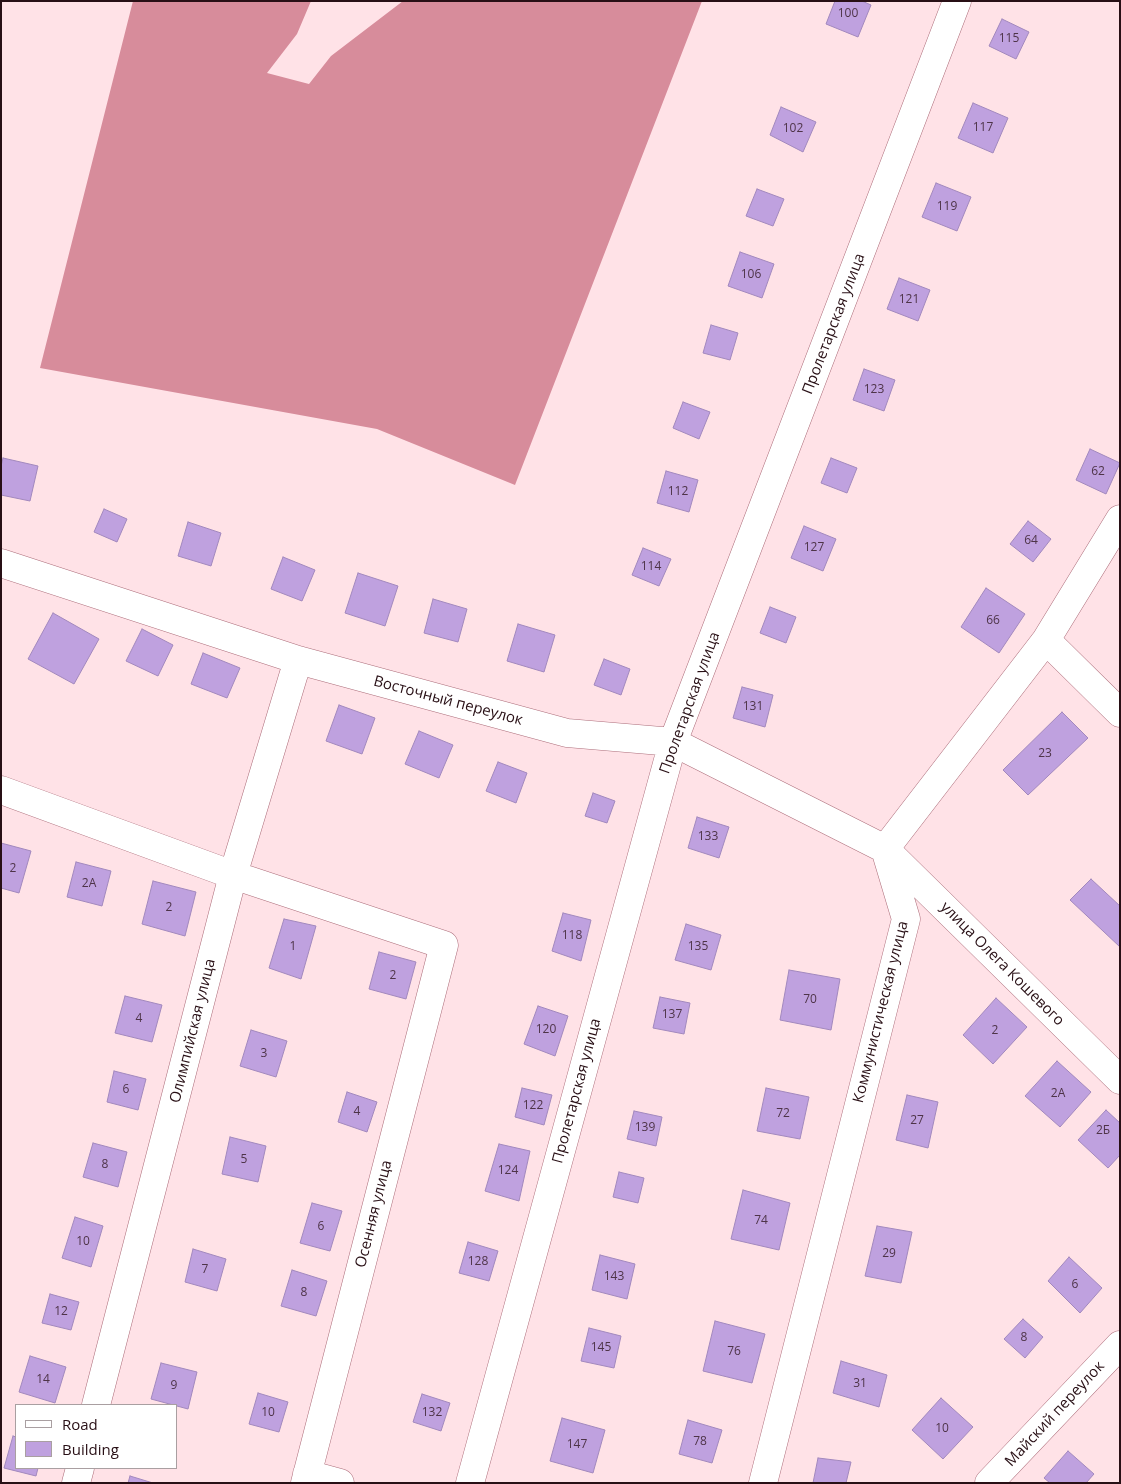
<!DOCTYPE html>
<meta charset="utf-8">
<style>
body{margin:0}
#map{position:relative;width:1121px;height:1484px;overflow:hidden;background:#ffe2e7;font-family:"Open Sans",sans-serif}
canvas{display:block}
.frame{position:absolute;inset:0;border:2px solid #280f15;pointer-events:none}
.legend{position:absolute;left:15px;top:1404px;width:162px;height:65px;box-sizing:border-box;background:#fff;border:1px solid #a99fa1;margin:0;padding:6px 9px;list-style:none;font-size:15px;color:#280f15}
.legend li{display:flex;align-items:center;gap:10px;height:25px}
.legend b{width:25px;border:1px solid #a99fa1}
</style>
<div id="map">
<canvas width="1121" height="1484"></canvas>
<div class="frame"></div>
<ul class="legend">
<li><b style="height:6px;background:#fff"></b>Road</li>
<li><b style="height:14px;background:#bfa1df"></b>Building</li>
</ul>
</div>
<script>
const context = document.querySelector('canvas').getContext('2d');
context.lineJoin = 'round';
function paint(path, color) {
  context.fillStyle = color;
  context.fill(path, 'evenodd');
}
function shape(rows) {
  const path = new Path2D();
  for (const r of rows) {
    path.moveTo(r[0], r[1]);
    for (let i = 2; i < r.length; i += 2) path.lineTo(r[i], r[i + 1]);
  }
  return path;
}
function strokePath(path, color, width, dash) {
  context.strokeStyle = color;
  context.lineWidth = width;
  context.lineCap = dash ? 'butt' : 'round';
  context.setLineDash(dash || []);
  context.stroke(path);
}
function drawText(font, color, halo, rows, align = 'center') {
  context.font = font + ' "Open Sans",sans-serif';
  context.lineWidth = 4.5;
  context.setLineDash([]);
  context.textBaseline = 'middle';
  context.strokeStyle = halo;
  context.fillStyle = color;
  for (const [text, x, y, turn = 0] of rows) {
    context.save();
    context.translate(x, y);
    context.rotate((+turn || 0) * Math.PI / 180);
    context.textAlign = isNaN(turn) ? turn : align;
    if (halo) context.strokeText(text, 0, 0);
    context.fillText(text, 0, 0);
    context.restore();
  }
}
paint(shape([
 [133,1,311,1,297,34,267,73,309,84,331,56,403,1,702,1,515,485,377,429,40,368]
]), '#d78c9b');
const building = shape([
 [835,1,862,1,871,5,858,37,826,24,835,1],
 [1002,19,1029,32,1016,59,989,46,1002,19],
 [973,103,1008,118,993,153,958,138,973,103],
 [781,107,816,122,803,152,770,135,781,107],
 [936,183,971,197,957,231,922,217,936,183],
 [757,189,784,199,773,226,746,216,757,189],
 [740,252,774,264,762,298,728,286,740,252],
 [899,278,930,290,918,321,887,309,899,278],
 [711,325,738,333,730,360,703,353,711,325],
 [864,369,895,380,884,411,853,400,864,369],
 [683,402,710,412,699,439,673,428,683,402],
 [1090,449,1120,463,1106,494,1076,480,1090,449],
 [3,458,38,466,30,501,1,495,1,466,3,458],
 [831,458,857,468,847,493,821,483,831,458],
 [666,471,698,480,689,512,657,503,666,471],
 [104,509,127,519,117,542,94,532,104,509],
 [1028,521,1051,539,1033,562,1010,544,1028,521],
 [188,522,221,533,211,566,178,556,188,522],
 [804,526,836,539,823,571,791,558,804,526],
 [643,548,671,559,659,586,632,575,643,548],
 [283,557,315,570,302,601,271,589,283,557],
 [358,573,398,586,385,626,345,613,358,573],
 [986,588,1025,614,999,653,961,627,986,588],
 [433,599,467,609,458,642,424,633,433,599],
 [770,607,796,617,786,643,760,633,770,607],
 [53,613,99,639,74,684,28,659,53,613],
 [518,624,555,635,544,672,507,661,518,624],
 [142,629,173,645,158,676,126,661,142,629],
 [203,653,240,668,227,698,191,684,203,653],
 [604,659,630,669,621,695,594,685,604,659],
 [742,687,773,695,765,727,733,718,742,687],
 [339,705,375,718,362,754,326,741,339,705],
 [1062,712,1088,738,1028,795,1003,770,1062,712],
 [419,731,453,745,439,778,405,764,419,731],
 [498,762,527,773,516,803,486,791,498,762],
 [593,793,615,801,607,823,585,816,593,793],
 [697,817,729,827,719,858,688,848,697,817],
 [1,843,31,851,19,893,1,888,1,843],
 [76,862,111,871,102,906,67,897,76,862],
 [1091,879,1120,906,1120,947,1070,900,1091,879],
 [153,881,196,892,185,936,142,924,153,881],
 [563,913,591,920,581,961,552,951,563,913],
 [284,919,316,926,301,979,269,968,284,919],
 [686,924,721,935,711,970,675,960,686,924],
 [379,952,416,962,406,999,369,989,379,952],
 [789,970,840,979,831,1030,780,1020,789,970],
 [125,996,162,1005,152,1042,115,1033,125,996],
 [660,997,690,1003,684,1034,653,1028,660,997],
 [996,998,1027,1027,993,1064,963,1035,996,998],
 [538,1006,568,1016,555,1056,524,1044,538,1006],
 [251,1030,287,1041,276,1077,240,1066,251,1030],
 [1057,1061,1091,1092,1060,1127,1025,1096,1057,1061],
 [114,1071,146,1079,138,1110,107,1102,114,1071],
 [522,1088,552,1095,544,1125,515,1117,522,1088],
 [766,1088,809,1097,800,1139,757,1131,766,1088],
 [347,1092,377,1102,367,1132,338,1122,347,1092],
 [907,1095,938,1102,928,1148,896,1140,907,1095],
 [1106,1110,1120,1123,1120,1155,1108,1168,1078,1140,1106,1110],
 [634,1111,662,1117,656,1146,627,1139,634,1111],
 [230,1137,266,1146,258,1182,222,1174,230,1137],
 [93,1143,127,1152,118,1187,83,1177,93,1143],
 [499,1144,530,1151,519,1201,485,1191,499,1144],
 [619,1172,644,1178,638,1203,613,1197,619,1172],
 [743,1190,790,1203,779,1250,731,1239,743,1190],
 [312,1203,342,1211,330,1251,300,1243,312,1203],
 [75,1217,103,1226,91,1267,62,1258,75,1217],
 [877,1226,912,1232,901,1283,865,1276,877,1226],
 [468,1242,498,1251,489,1281,459,1273,468,1242],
 [193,1249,226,1259,217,1291,185,1282,193,1249],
 [600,1255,635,1264,627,1299,592,1290,600,1255],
 [1069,1257,1102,1288,1080,1313,1048,1281,1069,1257],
 [292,1270,327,1281,316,1316,281,1306,292,1270],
 [50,1294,79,1302,71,1330,42,1323,50,1294],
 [1023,1319,1043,1337,1025,1358,1004,1339,1023,1319],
 [715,1321,765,1334,752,1383,703,1371,715,1321],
 [589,1328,621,1336,614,1368,581,1361,589,1328],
 [30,1356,66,1367,55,1403,19,1392,30,1356],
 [841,1361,887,1375,879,1407,833,1393,841,1361],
 [161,1363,197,1372,188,1409,151,1399,161,1363],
 [258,1393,288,1402,279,1432,249,1424,258,1393],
 [422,1394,450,1403,441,1431,413,1422,422,1394],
 [941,1398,973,1427,943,1459,912,1430,941,1398],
 [562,1418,605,1430,593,1473,550,1461,562,1418],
 [688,1420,722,1430,712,1463,679,1454,688,1420],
 [13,1436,16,1437,16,1468,38,1468,36,1476,4,1468,13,1436],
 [1068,1451,1094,1474,1086,1483,1050,1483,1044,1478,1068,1451],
 [818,1458,851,1462,846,1483,813,1483,818,1458],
 [130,1476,153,1483,128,1483,130,1476]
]);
paint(building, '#bfa1df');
strokePath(building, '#a288bd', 1);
const minor = shape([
 [1,563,298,660,567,733,673,742,885,849,1120,1080],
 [1046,640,1120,713],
 [1,790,233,875,444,945,305,1483],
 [96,1405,233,875,298,660],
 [307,1474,340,1483],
 [76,1483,80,1468],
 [470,1483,673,742,957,1],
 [763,1483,906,919,885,849,1046,640,1120,519],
 [989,1483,1120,1345]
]);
strokePath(minor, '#ad6e7b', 29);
strokePath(minor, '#fff', 28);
drawText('12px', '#4e3448', null, [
 ["100",848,14],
 ["115",1009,39],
 ["117",983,128],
 ["102",793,129],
 ["119",947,207],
 ["106",751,275],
 ["121",909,300],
 ["123",874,390],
 ["62",1098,472],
 ["112",678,492],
 ["64",1031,541],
 ["127",814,548],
 ["114",651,567],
 ["66",993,621],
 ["131",753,707],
 ["23",1045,754],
 ["133",708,837],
 ["2",13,869],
 ["2А",89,884],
 ["2",169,908],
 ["118",572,936],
 ["1",293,947],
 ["135",698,947],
 ["2",393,976],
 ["70",810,1000],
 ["137",672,1015],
 ["4",139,1019],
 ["120",546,1030],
 ["2",995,1031],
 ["3",264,1054],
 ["6",126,1090],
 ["2А",1058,1094],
 ["122",533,1106],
 ["4",357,1112],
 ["72",783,1114],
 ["27",917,1121],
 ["139",645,1128],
 ["2Б",1103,1131],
 ["5",244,1160],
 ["8",105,1165],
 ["124",508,1171],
 ["74",761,1221],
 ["6",321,1227],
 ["10",83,1242],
 ["29",889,1254],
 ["128",478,1262],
 ["7",205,1270],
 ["143",614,1277],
 ["6",1075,1285],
 ["8",304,1293],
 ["12",61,1312],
 ["8",1024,1338],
 ["145",601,1348],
 ["76",734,1352],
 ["14",43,1380],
 ["31",860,1384],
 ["9",174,1386],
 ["10",268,1413],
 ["132",432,1413],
 ["10",942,1429],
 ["78",700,1442],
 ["147",577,1445]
]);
drawText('15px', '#280f15', '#fff', [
 ["Пролетарская улица",834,324,-69],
 ["Восточный переулок",448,701,15],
 ["Пролетарская улица",690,703,-70],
 ["улица Олега Кошевого",1002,964,45],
 ["Коммунистическая улица",881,1012,-76],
 ["Олимпийская улица",193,1031,-76],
 ["Пролетарская улица",577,1091,-75],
 ["Осенняя улица",374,1214,-76],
 ["Майский переулок",1055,1414,-47]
]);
</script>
